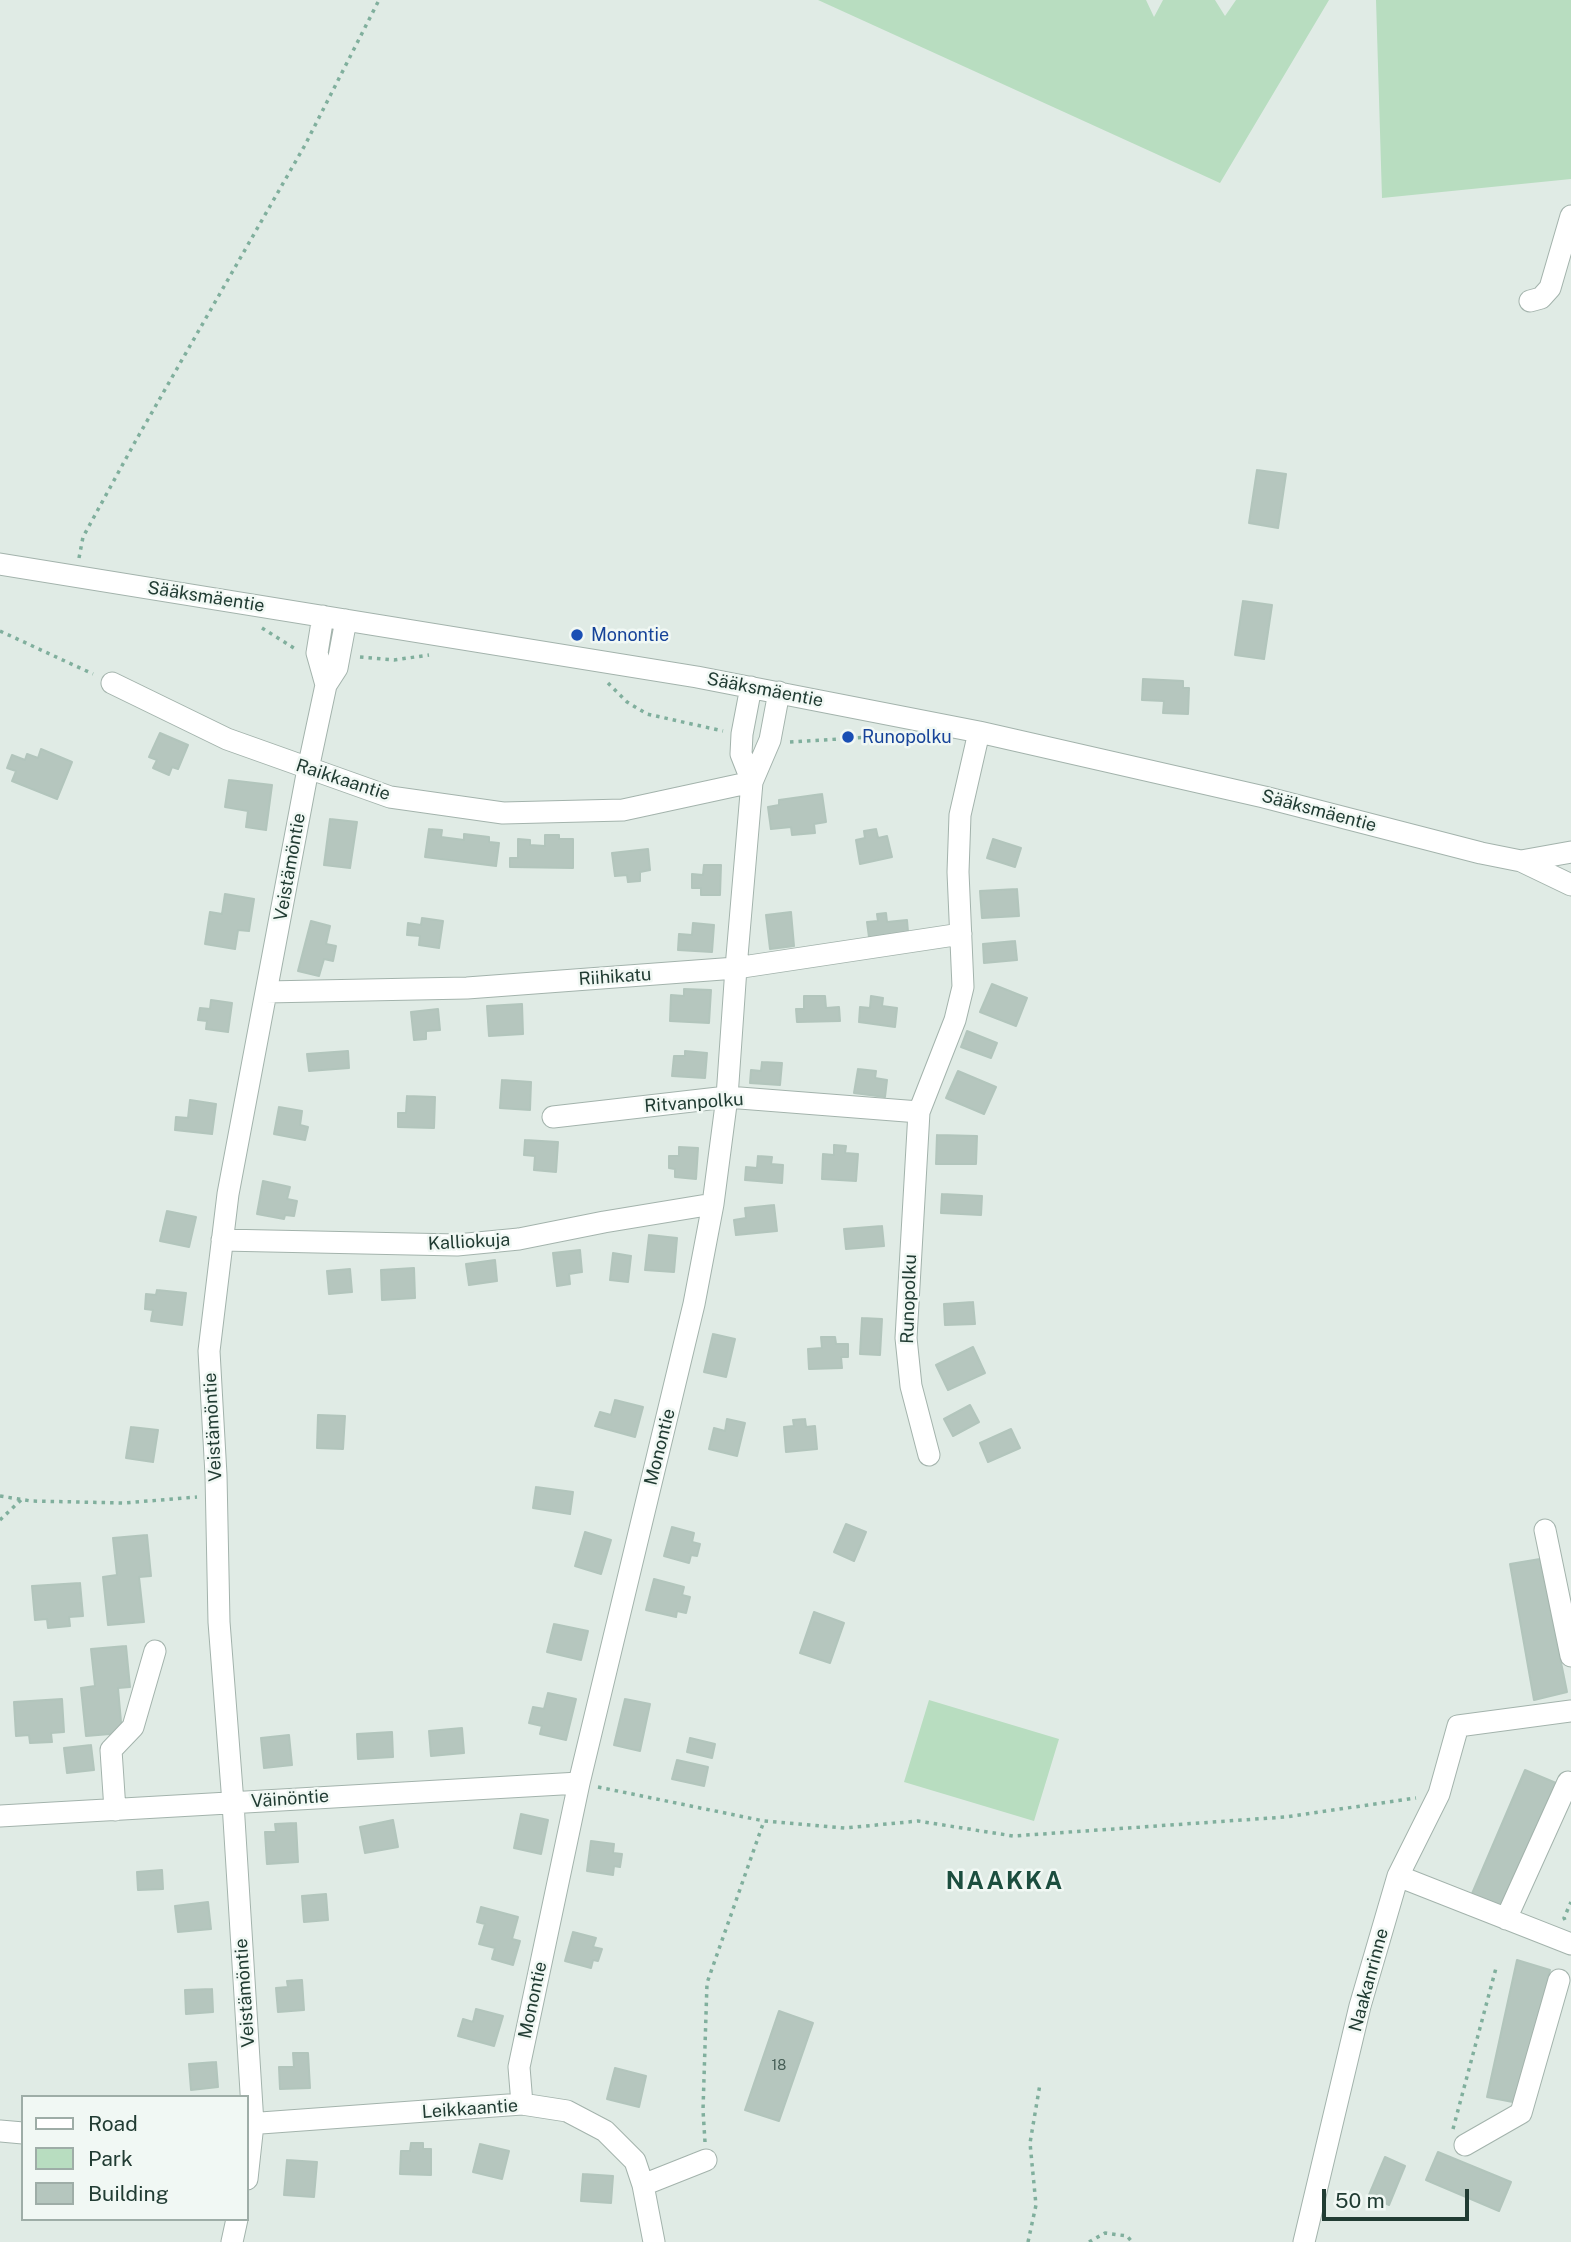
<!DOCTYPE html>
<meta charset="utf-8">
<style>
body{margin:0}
#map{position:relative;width:1571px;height:2242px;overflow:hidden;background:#e0ebe5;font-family:"Public Sans",sans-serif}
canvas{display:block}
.legend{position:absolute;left:21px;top:2095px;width:228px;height:126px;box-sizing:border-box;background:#f1f8f4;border:2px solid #9eada7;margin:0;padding:9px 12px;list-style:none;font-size:21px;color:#213c33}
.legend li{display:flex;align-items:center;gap:14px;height:35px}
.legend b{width:35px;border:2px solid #9eada7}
.scale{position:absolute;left:1322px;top:2189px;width:147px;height:32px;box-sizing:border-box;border:4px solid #213c33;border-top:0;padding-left:9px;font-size:21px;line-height:24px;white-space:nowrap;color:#213c33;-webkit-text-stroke:5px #f1f8f4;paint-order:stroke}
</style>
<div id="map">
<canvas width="1571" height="2242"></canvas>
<ul class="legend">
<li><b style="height:9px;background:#fff"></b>Road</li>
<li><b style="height:19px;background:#b8ddc0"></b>Park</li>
<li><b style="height:19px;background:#b5c6be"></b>Building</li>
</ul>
<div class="scale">50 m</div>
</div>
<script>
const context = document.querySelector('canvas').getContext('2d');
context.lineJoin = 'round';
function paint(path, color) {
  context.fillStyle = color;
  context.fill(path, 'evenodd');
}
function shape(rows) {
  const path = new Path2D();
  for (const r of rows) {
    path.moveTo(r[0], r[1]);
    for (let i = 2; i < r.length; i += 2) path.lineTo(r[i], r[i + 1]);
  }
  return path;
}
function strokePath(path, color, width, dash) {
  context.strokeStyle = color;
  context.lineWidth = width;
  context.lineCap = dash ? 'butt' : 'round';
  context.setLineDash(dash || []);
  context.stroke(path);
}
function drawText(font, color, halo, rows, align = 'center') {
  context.font = font + ' "Public Sans",sans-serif';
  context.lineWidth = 5;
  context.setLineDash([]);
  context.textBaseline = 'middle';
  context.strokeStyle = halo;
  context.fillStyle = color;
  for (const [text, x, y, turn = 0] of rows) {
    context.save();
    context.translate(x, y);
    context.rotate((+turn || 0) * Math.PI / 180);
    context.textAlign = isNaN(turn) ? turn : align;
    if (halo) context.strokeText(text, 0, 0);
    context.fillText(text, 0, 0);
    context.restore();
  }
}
paint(shape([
 [818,0,1146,0,1154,17,1163,0,1215,0,1225,16,1236,0,1329,0,1220,183],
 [1376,0,1571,0,1571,179,1382,198],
 [929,1700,1059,1739,1034,1821,904,1782]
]), '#b8ddc0');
const building = shape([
 [1257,470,1286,474,1278,528,1249,523,1257,470],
 [1243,601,1272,605,1264,659,1235,655,1243,601],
 [1143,679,1183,681,1183,688,1189,688,1188,714,1163,713,1164,701,1142,700,1143,679],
 [160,733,188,745,178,769,172,767,169,775,153,768,157,760,149,757,160,733],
 [41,749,72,762,57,799,12,781,16,771,7,768,12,755,25,760,27,754,38,758,41,749],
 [229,780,272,785,266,830,246,827,248,811,225,807,229,780],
 [822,794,826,822,814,824,815,833,792,835,791,827,771,829,768,807,779,805,779,800,822,794],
 [330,819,357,822,350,868,324,865,330,819],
 [429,829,442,830,441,837,464,840,464,834,489,837,489,842,499,843,496,866,425,857,429,829],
 [876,829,878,838,887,836,892,857,860,864,856,840,865,838,864,831,876,829],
 [545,835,559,835,559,839,573,839,573,868,510,867,510,858,518,858,518,839,530,840,530,845,545,846,545,835],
 [993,839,1021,848,1015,867,987,858,993,839],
 [648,849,650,870,640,872,640,881,628,882,627,875,615,876,612,853,648,849],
 [704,865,721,865,720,895,701,895,701,888,692,888,692,874,703,875,704,865],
 [1017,889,1019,916,982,918,980,891,1017,889],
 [225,894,254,899,249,931,238,930,235,949,205,944,210,912,222,914,225,894],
 [791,912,794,946,770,949,766,915,791,912],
 [886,913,887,922,907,920,908,932,869,937,867,922,878,921,877,914,886,913],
 [422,918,443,921,439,948,419,945,420,936,407,935,408,923,421,925,422,918],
 [311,921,330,926,326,944,336,946,333,961,324,959,319,976,298,971,311,921],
 [693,923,714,925,712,952,678,950,679,934,692,935,693,923],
 [1015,941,1017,960,984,963,983,944,1015,941],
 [992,984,1027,998,1016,1026,980,1012,992,984],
 [684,989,711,990,709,1023,670,1021,671,995,684,996,684,989],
 [804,996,825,996,826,1008,839,1007,840,1021,797,1022,796,1009,804,1009,804,996],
 [871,996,883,998,882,1006,897,1008,895,1027,859,1022,860,1007,870,1008,871,996],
 [211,1000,232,1003,228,1032,206,1029,207,1021,198,1020,200,1008,210,1009,211,1000],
 [522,1004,523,1034,489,1036,487,1006,522,1004],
 [438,1009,440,1030,426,1031,426,1039,414,1040,411,1012,438,1009],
 [967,1031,997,1043,991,1058,961,1047,967,1031],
 [348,1051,349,1068,309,1071,307,1054,348,1051],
 [685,1051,707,1053,705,1078,672,1076,674,1056,685,1056,685,1051],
 [762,1062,782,1063,780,1085,750,1083,751,1070,761,1071,762,1062],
 [858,1069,876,1071,875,1078,887,1080,885,1097,854,1093,858,1069],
 [958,1071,996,1087,984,1114,946,1098,958,1071],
 [502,1080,531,1082,530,1110,500,1108,502,1080],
 [407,1096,435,1097,434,1128,398,1127,398,1113,406,1113,407,1096],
 [190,1100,216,1104,212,1134,175,1130,176,1117,188,1118,190,1100],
 [279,1107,302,1111,300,1125,308,1127,305,1140,274,1134,279,1107],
 [937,1135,977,1136,976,1164,936,1164,937,1135],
 [525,1140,558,1142,556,1172,534,1170,535,1156,524,1155,525,1140],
 [834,1145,846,1146,845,1153,858,1154,856,1181,822,1179,823,1154,834,1155,834,1145],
 [679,1147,698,1148,696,1179,675,1177,675,1169,669,1168,669,1156,679,1156,679,1147],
 [758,1156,772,1157,771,1164,783,1165,782,1183,745,1180,746,1167,757,1168,758,1156],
 [263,1181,290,1187,287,1199,297,1201,294,1216,285,1215,284,1219,257,1214,263,1181],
 [942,1194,982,1196,981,1215,941,1213,942,1194],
 [774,1205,777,1231,736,1235,734,1220,746,1218,745,1208,774,1205],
 [167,1211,196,1217,189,1247,160,1241,167,1211],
 [882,1226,884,1246,846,1249,844,1229,882,1226],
 [649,1235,677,1238,674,1272,645,1270,649,1235],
 [580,1250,582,1272,569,1274,570,1284,557,1286,553,1253,580,1250],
 [613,1253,631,1256,628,1282,610,1280,613,1253],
 [495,1260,497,1281,469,1285,466,1264,495,1260],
 [414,1268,415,1298,382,1300,381,1270,414,1268],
 [350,1269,352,1292,329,1294,327,1271,350,1269],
 [157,1290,186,1293,182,1325,151,1321,153,1310,145,1309,146,1294,156,1295,157,1290],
 [973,1302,975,1324,945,1325,944,1304,973,1302],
 [862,1318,882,1319,880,1355,860,1354,862,1318],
 [713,1334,735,1339,726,1377,704,1372,713,1334],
 [821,1337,835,1337,836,1344,848,1344,848,1357,841,1357,842,1368,809,1369,808,1349,822,1348,821,1337],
 [973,1347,985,1373,948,1390,936,1365,973,1347],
 [615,1400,643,1407,635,1437,595,1426,600,1412,611,1415,615,1400],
 [970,1405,979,1422,953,1436,944,1419,970,1405],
 [318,1415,345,1416,343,1449,317,1448,318,1415],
 [727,1419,745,1423,737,1456,709,1449,714,1428,725,1431,727,1419],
 [805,1419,806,1427,815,1426,817,1449,786,1452,784,1427,794,1426,793,1420,805,1419],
 [131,1427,158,1430,153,1462,126,1458,131,1427],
 [1011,1429,1020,1448,988,1462,980,1443,1011,1429],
 [536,1487,573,1492,570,1514,533,1508,536,1487],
 [846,1524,866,1532,854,1561,834,1552,846,1524],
 [672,1527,694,1533,692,1542,700,1544,697,1556,691,1555,689,1563,664,1556,672,1527],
 [585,1532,611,1540,601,1574,575,1566,585,1532],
 [147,1535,151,1576,139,1577,144,1622,108,1625,103,1577,117,1575,113,1538,147,1535],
 [1540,1559,1567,1692,1534,1700,1510,1564,1540,1559],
 [654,1579,684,1587,682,1595,690,1597,686,1613,677,1611,676,1617,646,1610,654,1579],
 [80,1583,83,1616,69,1617,70,1626,48,1628,47,1619,35,1620,32,1586,80,1583],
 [814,1612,844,1623,830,1663,800,1653,814,1612],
 [554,1624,588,1631,581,1660,547,1652,554,1624],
 [126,1646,130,1687,118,1688,122,1733,86,1736,81,1688,95,1686,91,1649,126,1646],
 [548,1693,576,1699,566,1740,540,1734,542,1726,529,1723,533,1707,544,1709,548,1693],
 [62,1699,64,1732,51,1733,52,1742,30,1743,29,1735,16,1736,14,1702,62,1699],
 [625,1699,650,1704,640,1751,614,1745,625,1699],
 [462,1728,464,1753,431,1756,429,1731,462,1728],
 [392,1732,393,1757,358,1759,357,1734,392,1732],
 [289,1735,292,1765,264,1768,261,1738,289,1735],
 [690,1738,715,1744,712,1758,687,1752,690,1738],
 [91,1745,94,1770,67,1773,64,1748,91,1745],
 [677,1760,708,1767,704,1786,672,1779,677,1760],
 [1525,1770,1556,1783,1499,1909,1471,1896,1525,1770],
 [521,1814,548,1820,541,1854,514,1848,521,1814],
 [393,1820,398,1847,365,1853,360,1827,393,1820],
 [296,1823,298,1862,267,1864,265,1832,276,1832,275,1824,296,1823],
 [591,1841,614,1844,613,1853,622,1854,620,1867,614,1866,613,1875,587,1871,591,1841],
 [162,1870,163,1889,138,1890,137,1872,162,1870],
 [326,1894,328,1920,304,1922,302,1896,326,1894],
 [208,1902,211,1929,178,1932,175,1906,208,1902],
 [481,1907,518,1917,512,1939,520,1941,513,1965,492,1959,495,1948,479,1944,485,1924,477,1922,481,1907],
 [573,1932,596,1938,593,1947,602,1949,598,1961,593,1960,591,1968,565,1961,573,1932],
 [1517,1960,1550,1970,1518,2103,1487,2097,1517,1960],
 [302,1980,304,2010,278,2012,276,1988,288,1987,287,1981,302,1980],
 [212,1989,213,2012,186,2014,185,1990,212,1989],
 [476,2009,503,2016,494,2046,458,2036,463,2019,473,2022,476,2009],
 [779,2011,813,2023,779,2121,745,2110,779,2011],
 [293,2053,308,2053,310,2088,280,2089,279,2067,294,2067,293,2053],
 [216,2062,218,2087,191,2090,189,2064,216,2062],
 [615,2068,646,2076,639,2107,607,2099,615,2068],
 [411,2143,423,2143,423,2149,431,2149,431,2175,400,2174,401,2151,410,2151,411,2143],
 [480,2144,509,2151,502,2179,473,2172,480,2144],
 [1438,2152,1511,2182,1499,2211,1426,2180,1438,2152],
 [1385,2157,1405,2166,1389,2205,1369,2195,1385,2157],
 [287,2160,317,2162,314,2197,284,2195,287,2160],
 [583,2174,613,2176,611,2203,581,2201,583,2174]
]);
paint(building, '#b5c6be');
strokePath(building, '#b2c5bc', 2);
const minor = shape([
 [1530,301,1541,298,1550,288,1571,216],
 [0,564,697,677,979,732,1264,797,1481,853,1521,861,1571,885],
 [323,616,317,653,326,685],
 [112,683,227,739,390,797,503,813,623,810,752,782],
 [751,687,742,734,741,754,752,782],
 [1521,861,1571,852],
 [266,992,467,988,736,968,961,934],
 [553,1117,727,1097,919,1112],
 [222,1240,457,1245,519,1239,604,1222,713,1204],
 [929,1455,911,1386,906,1338,919,1112,955,1020,963,987,958,872,960,815,979,732],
 [1545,1530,1571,1656],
 [115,1810,111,1750,133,1727,155,1651],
 [0,1816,579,1783],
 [1398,1876,1571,1944],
 [1506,1919,1568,1782],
 [522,2104,519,2067,579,1783,694,1304,713,1204,727,1097,736,968,752,782,770,740,779,692],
 [247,2124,522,2104,567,2111,605,2131,635,2161,643,2185,654,2242],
 [0,2131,23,2133],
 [1465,2145,1521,2113,1559,1980],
 [247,2179,253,2124,233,1803,219,1622,216,1475,209,1351,228,1194,308,769,326,685,337,668,346,620],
 [643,2185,706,2160],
 [232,2242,237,2219],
 [1304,2242,1360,2006,1398,1876,1439,1794,1458,1726,1571,1711]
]);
strokePath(minor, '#a3b3ac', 23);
strokePath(shape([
 [79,558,83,537,135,442,305,145,379,0],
 [262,628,297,650],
 [0,631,93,674],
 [360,657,394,660,429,655],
 [608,683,627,702,647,714,723,731],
 [790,742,887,736],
 [0,1496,31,1501,124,1503,197,1497],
 [0,1520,22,1499],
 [598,1787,764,1821,845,1828,918,1821,1013,1836,1285,1817,1416,1798],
 [1565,1920,1564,1918,1571,1902],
 [1453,2129,1496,1968],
 [705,2142,703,2110,707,1983,764,1821],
 [1028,2242,1036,2205,1030,2143,1040,2084],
 [1089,2242,1105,2233,1127,2236,1132,2242]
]), '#80af9d', 3.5, [3.5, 5]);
strokePath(minor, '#fff', 21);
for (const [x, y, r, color] of [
 [577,635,7,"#1a4fb4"],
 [848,737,7,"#1a4fb4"]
]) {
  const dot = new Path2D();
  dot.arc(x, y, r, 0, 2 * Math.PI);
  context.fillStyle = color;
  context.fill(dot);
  strokePath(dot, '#f1f8f4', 2.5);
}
drawText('14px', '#465e56', null, [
 ["18",779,2066]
]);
drawText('18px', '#213c33', '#f1f8f4', [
 ["Sääksmäentie",206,597,9],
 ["Sääksmäentie",765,690,11],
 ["Raikkaantie",343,780,18],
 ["Sääksmäentie",1319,811,15],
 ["Veistämöntie",290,867,-80],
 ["Riihikatu",615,977,-4],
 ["Ritvanpolku",694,1103,-4],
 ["Kalliokuja",469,1242,-3],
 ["Runopolku",909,1299,-88],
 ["Veistämöntie",213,1427,-93],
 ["Monontie",660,1447,-76],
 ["Väinöntie",290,1799,-4],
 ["Naakanrinne",1369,1980,-75],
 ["Veistämöntie",245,1993,-94],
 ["Monontie",533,2000,-78],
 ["Leikkaantie",470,2109,-4]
]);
drawText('18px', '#164399', '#f1f8f4', [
 ["Monontie",591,635],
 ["Runopolku",862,737]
], 'left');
context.letterSpacing = '2px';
drawText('bold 24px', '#1c4e3f', '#f1f8f4', [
 ["NAAKKA",1005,1882]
]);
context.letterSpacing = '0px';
</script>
